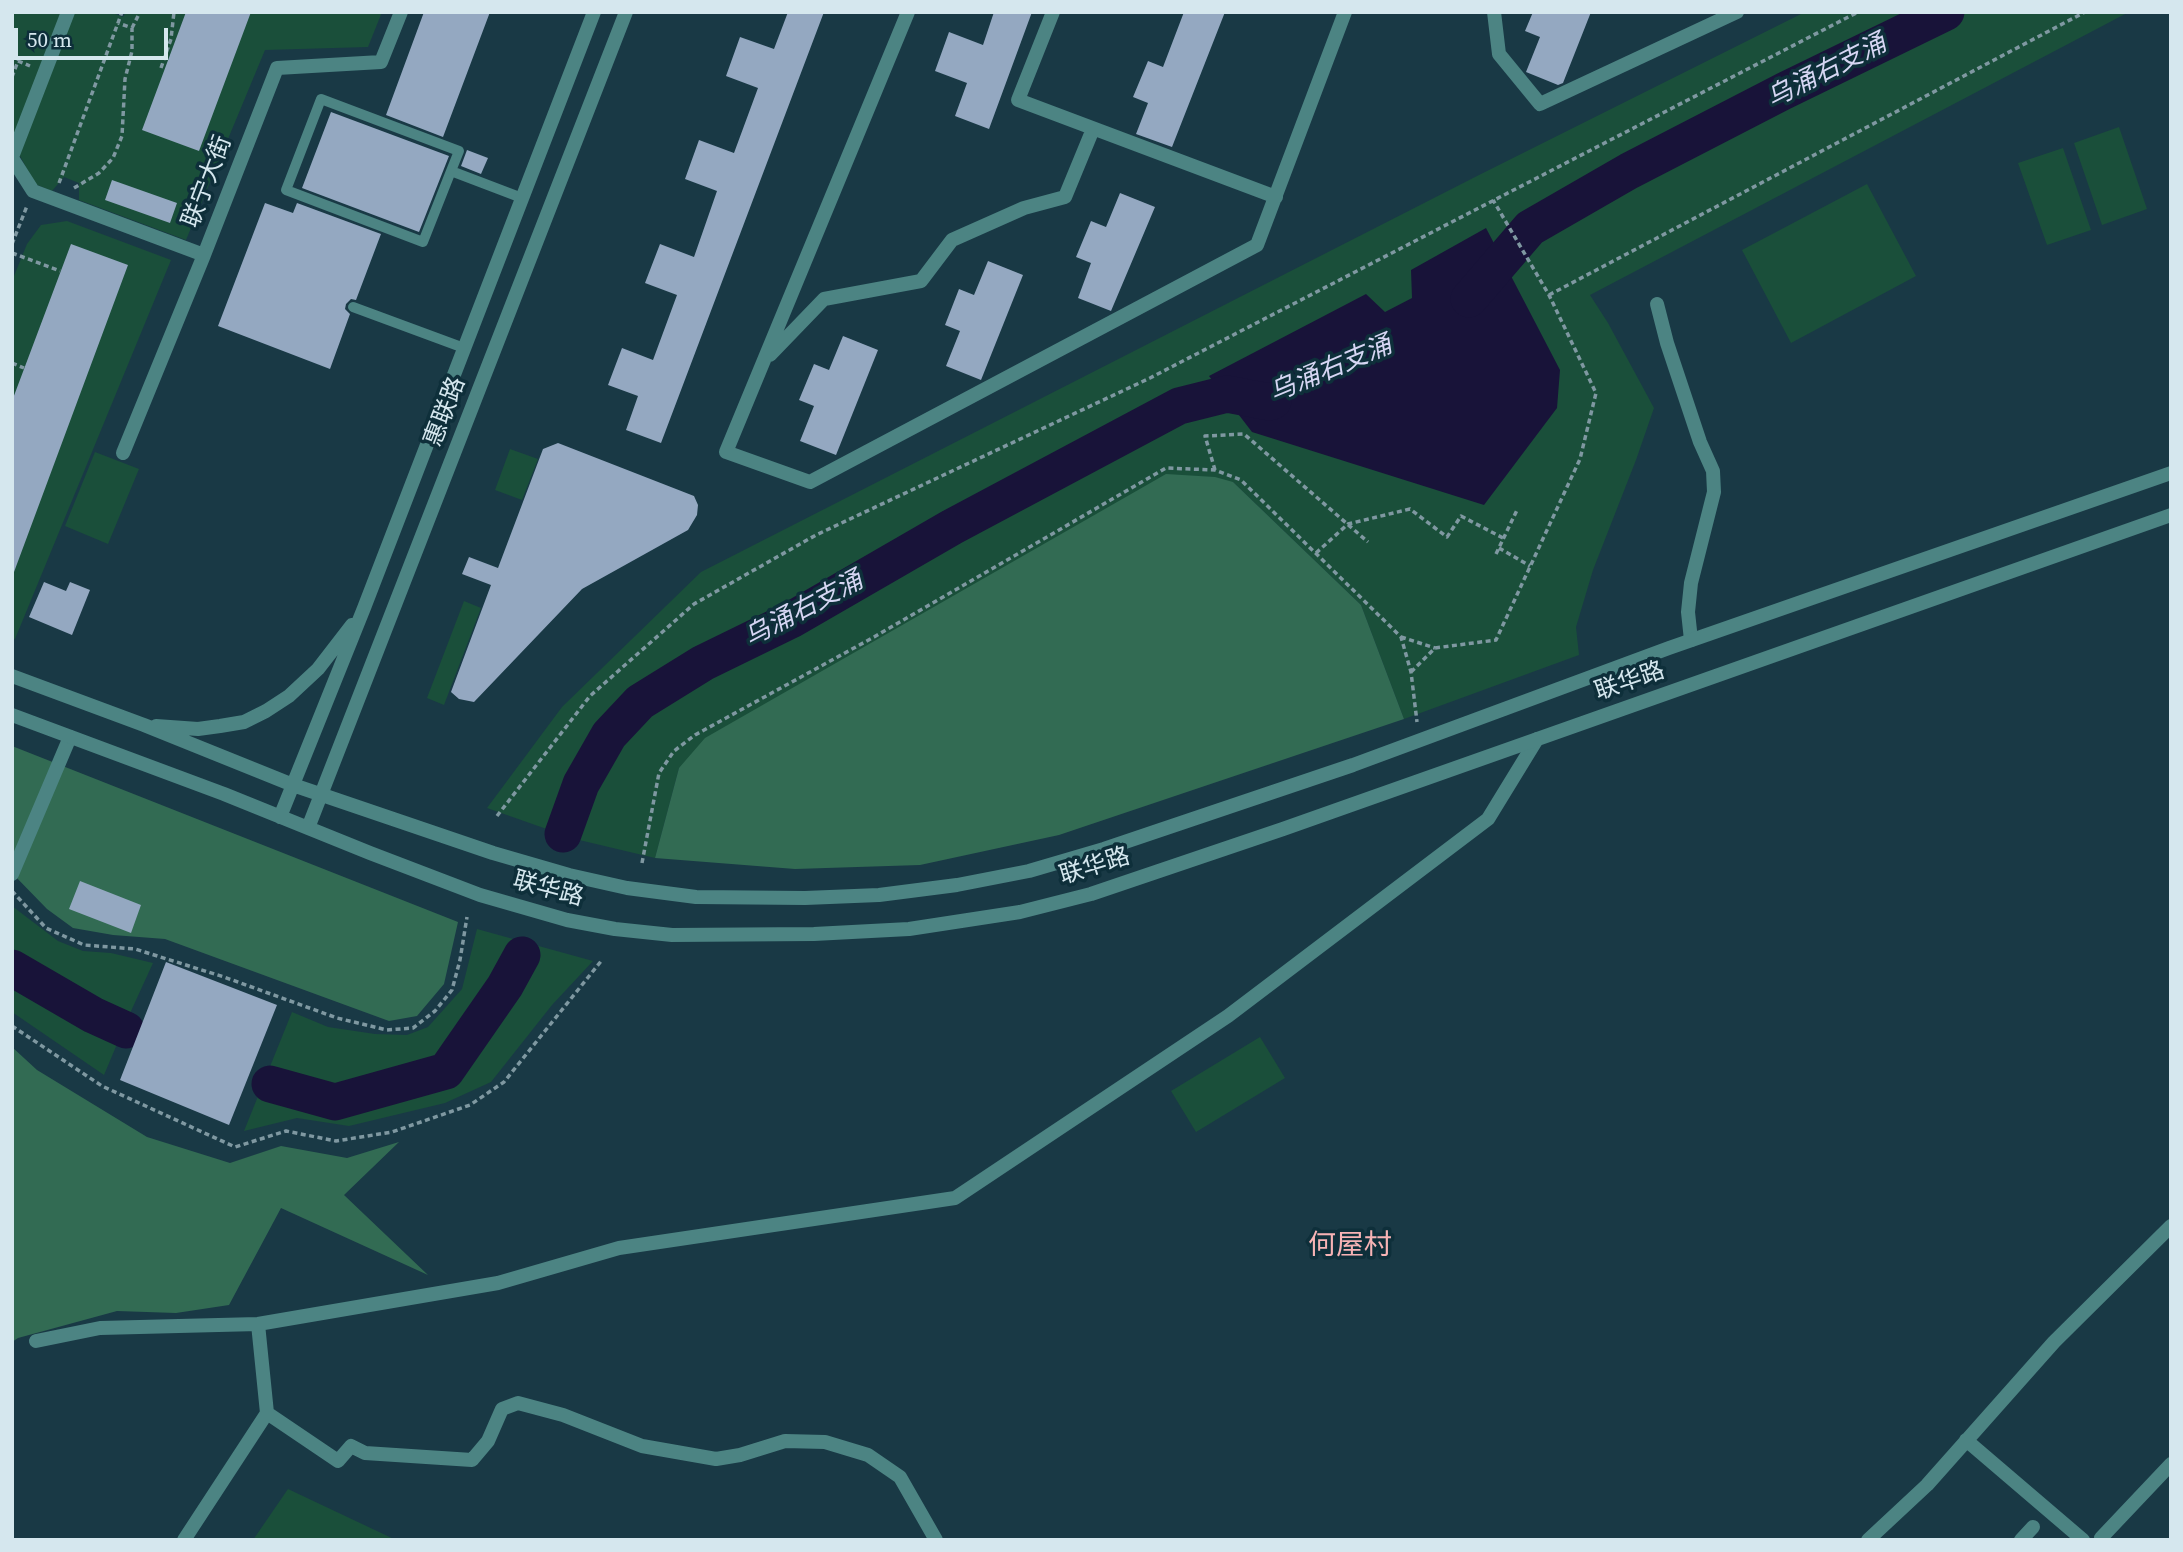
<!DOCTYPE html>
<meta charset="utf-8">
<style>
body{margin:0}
#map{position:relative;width:2183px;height:1552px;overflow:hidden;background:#193945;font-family:"Source Serif 4",serif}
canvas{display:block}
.frame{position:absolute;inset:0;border:14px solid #d5e7ee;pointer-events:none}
.scale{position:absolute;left:14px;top:28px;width:154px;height:32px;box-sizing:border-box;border:4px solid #d5e7ee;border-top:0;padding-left:9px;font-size:21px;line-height:24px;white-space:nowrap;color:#d5e7ee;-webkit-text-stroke:5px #0e2f3a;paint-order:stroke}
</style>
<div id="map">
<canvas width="2183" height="1552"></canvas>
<div class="frame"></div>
<div class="scale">50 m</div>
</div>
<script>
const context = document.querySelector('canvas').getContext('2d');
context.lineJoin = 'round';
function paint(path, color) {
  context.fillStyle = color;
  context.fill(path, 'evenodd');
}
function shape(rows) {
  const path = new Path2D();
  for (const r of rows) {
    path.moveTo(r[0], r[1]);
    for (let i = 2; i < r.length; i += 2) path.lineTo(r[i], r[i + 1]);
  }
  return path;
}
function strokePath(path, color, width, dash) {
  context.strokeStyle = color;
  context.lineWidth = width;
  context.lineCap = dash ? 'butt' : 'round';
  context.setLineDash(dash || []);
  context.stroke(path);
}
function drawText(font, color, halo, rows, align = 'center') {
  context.font = font + ' "Source Serif 4","Noto Sans SC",serif';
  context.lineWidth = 7;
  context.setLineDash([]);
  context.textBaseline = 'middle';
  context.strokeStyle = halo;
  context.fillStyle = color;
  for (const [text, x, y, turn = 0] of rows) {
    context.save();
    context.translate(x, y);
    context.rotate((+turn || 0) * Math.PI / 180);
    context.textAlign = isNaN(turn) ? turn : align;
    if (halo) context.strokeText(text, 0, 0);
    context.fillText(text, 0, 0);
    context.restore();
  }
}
paint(shape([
 [12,12,63,12,12,151],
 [71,12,110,12,123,17,126,12,382,12,368,47,265,50,186,240,79,200,79,183,64,177,52,191,35,184,19,154],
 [1805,12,2129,12,1590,295,1608,323,1654,408,1636,460,1593,570,1576,627,1579,655,1404,719,1361,605,1233,482,679,768,655,858,575,839,487,808,562,707,701,572,1479,175],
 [2119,127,2147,209,2102,225,2074,143],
 [2063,148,2091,230,2047,245,2018,163],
 [1867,184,1916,276,1791,343,1742,250],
 [67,221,171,260,15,639,12,638,12,281,27,244,41,225],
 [510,449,538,459,522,500,495,490],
 [95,452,139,469,108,544,65,526],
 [464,601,481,608,444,705,427,698],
 [12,906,58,941,83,951,111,953,153,963,126,1022,89,1005,12,960],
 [477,929,593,961,552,1005,491,1082,445,1103,349,1126,297,1118,244,1131,292,1012,328,1027,375,1034,407,1035,428,1027,462,989],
 [12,977,21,985,120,1037,104,1075,12,1012],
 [1260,1037,1285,1078,1196,1132,1171,1091],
 [288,1489,396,1540,253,1540]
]), '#1a4f3a');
paint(shape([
 [1166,474,1215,477,1233,482,1361,605,1404,719,1059,835,920,865,795,869,655,858,679,768,705,738],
 [12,746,458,922,444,984,417,1016,389,1021,165,939,113,935,73,928,47,909,12,873],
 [12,1047,37,1070,147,1137,230,1163,281,1146,347,1158,399,1142,344,1195,428,1275,281,1208,229,1305,176,1313,117,1311,18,1338,12,1342]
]), '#326b53');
paint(shape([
 [1486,228,1560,370,1557,408,1484,505,1252,432,1209,376,1366,294,1385,312,1412,298,1411,270]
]), '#181339');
strokePath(shape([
 [1469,299,1530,228,1629,171,1784,91,1946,12],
 [563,834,581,784,609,735,640,702,703,663,791,620,952,527,1179,406,1227,394,1269,402,1273,401],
 [12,968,93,1015,126,1030],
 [270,1084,335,1102,446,1071,505,986,522,955]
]), '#181339', 37);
paint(shape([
 [186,12,251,12,199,151,142,130],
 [424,12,490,12,443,137,386,115],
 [788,12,824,12,661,443,626,430,638,396,608,385,622,348,653,360,677,295,645,283,660,244,694,257,717,191,685,179,699,140,734,153,758,88,726,76,740,37,774,49],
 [994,12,1032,12,989,129,955,116,967,83,935,71,949,32,983,45],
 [1184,12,1225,12,1172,147,1136,134,1148,103,1133,97,1148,61,1163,67],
 [1533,12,1591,12,1563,83,1558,85,1526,72,1540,37,1525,31],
 [331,112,449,156,419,232,302,188],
 [467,150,488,158,481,174,461,166],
 [112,180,177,203,170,223,105,200],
 [1120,193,1155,207,1111,311,1078,298,1091,263,1076,257,1091,221,1106,227],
 [265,203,293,213,297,203,381,234,356,300,351,299,346,304,345,309,350,314,330,369,218,326],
 [71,244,128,265,14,572,12,571,12,401],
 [988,261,1023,275,981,380,946,366,960,331,945,325,959,289,974,295],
 [843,336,878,350,836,455,800,441,814,406,799,400,814,364,829,370],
 [558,443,694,496,698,505,697,515,688,530,582,589,474,702,459,699,451,692,491,585,462,574,469,557,498,568,543,449],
 [44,582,66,591,70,582,90,590,72,635,29,617],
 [80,881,141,905,131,933,69,909],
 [166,962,277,1005,229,1125,120,1080]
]), '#94a8c1');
strokePath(shape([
 [132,28,140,12],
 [161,68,171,39,174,12],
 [12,77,18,61,30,66],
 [59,183,122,12],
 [74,188,99,173,113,158,122,136,125,79,132,51,132,28,118,23],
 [12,244,27,206],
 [12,253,60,271],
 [1549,295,2085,12],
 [12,363,24,368],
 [1215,470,1205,436,1244,434,1368,542],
 [1499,548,1530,566],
 [1316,553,1348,524,1410,509,1447,537,1461,516,1503,538],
 [1496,554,1517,510],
 [1401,637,1435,648],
 [1411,672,1435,648,1496,640,1580,459,1596,393,1549,295,1493,200],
 [497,816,590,696,694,604,816,535,1150,378,1858,12],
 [642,863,659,773,674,751,695,735,874,637,1166,468,1215,470,1241,480,1401,637,1411,672,1417,722],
 [12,891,46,928,84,945,135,949,224,977,337,1018,387,1030,413,1028,435,1011,452,990,460,960,467,917],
 [12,1026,102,1086,235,1147,286,1131,336,1141,392,1132,470,1105,504,1082,602,960]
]), '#7f98a1', 3.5, [5, 3.5]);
strokePath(shape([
 [451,171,459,151,321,99,286,190,423,242,451,171,522,198],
 [353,307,464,348]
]), '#4c8483', 10);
strokePath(shape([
 [908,12,726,452,810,482,1257,245,1345,12],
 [1053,12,1018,100,1276,197],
 [1494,12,1499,54,1540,104,1737,12],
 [12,157,68,12],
 [12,158,33,191,204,255,277,68,381,62,401,12],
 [1657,304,1667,343,1700,442,1713,471,1714,492,1691,583,1688,612,1691,640],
 [770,355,824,299,921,281,952,240,1024,208,1065,197,1093,129],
 [123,453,204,255],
 [12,874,70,737],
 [36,1341,100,1328,258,1324,498,1283,619,1248,955,1198,1228,1016,1488,819,1537,739],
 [267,1413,338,1461,351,1446,365,1453,472,1460,488,1441,502,1409,518,1403,563,1415,642,1446,716,1459,740,1455,785,1441,825,1442,868,1455,900,1477,936,1540],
 [1966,1440,2083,1540],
 [2101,1538,2171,1464],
 [184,1540,267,1413,258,1324],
 [1868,1540,1927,1485,2054,1342,2171,1226],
 [2021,1540,2033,1527]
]), '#4c8483', 14);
strokePath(shape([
 [12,676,144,725,293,785,493,853,569,875,627,888,696,897,805,898,879,895,957,885,1029,871,1104,849,1353,765,1669,648,2171,473],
 [12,715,224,794,370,853,480,895,567,920,615,929,672,935,814,934,909,929,1020,912,1091,894,1283,829,2171,515],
 [156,726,198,729,220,726,244,722,266,711,289,696,318,669,352,625],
 [280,817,364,608,594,12],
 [308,828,626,12]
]), '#4c8483', 14);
drawText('24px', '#d5e7ee', '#0e2f3a', [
 ["联宁大街",208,182,-69],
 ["惠联路",446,412,-69],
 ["联华路",1630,682,-19],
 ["联华路",1095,867,-17],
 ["联华路",548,890,15]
]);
drawText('italic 26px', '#d6d6f3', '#0e2f3a', [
 ["乌涌右支涌",1827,72,-27],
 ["乌涌右支涌",1331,370,-23],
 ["乌涌右支涌",804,610,-28]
]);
drawText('28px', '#f7b3b5', '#0e2f3a', [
 ["何屋村",1350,1247]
]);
</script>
